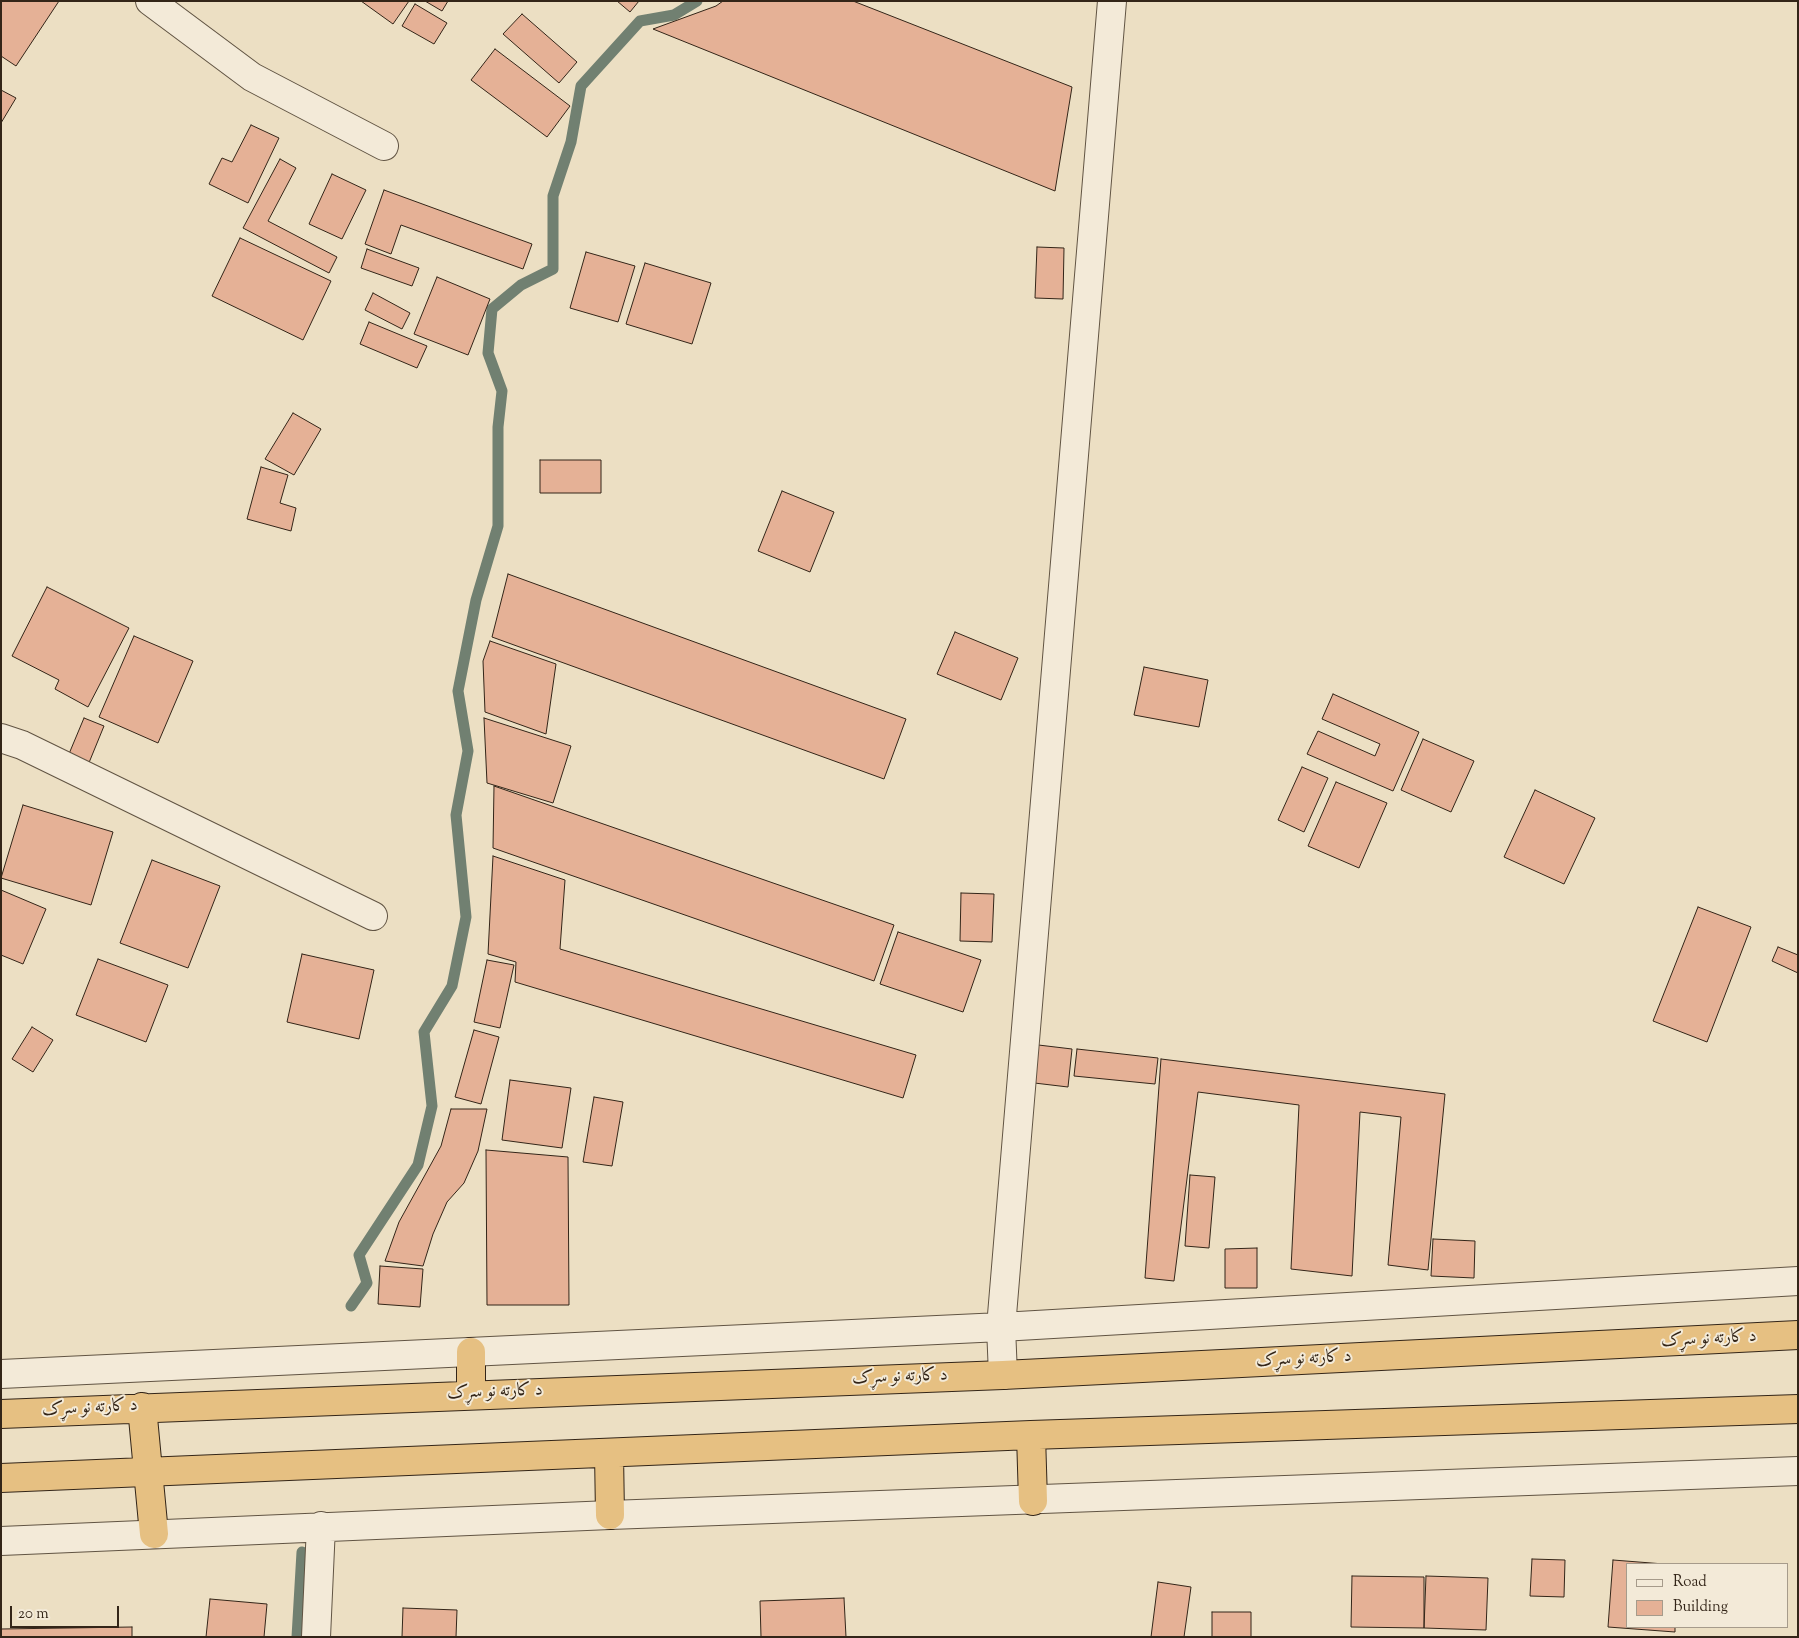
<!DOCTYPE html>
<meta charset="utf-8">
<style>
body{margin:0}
#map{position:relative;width:1799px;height:1638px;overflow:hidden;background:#ecdfc3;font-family:"Sorts Mill Goudy",serif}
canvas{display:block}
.frame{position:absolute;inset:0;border:2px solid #332518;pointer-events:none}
.legend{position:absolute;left:1626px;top:1563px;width:162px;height:65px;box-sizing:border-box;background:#f3ead8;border:1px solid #a69b8b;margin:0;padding:6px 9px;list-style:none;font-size:15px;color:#332518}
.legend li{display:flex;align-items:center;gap:10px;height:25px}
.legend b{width:25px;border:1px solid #a69b8b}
.scale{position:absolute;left:10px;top:1606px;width:109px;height:22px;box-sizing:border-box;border:2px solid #332518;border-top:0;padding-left:6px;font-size:15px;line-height:18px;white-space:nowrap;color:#332518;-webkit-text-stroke:4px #f3ead8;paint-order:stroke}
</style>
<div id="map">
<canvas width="1799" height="1638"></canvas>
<div class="frame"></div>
<ul class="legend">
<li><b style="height:6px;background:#f3ead8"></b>Road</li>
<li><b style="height:14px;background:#e5b196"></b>Building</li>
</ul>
<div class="scale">20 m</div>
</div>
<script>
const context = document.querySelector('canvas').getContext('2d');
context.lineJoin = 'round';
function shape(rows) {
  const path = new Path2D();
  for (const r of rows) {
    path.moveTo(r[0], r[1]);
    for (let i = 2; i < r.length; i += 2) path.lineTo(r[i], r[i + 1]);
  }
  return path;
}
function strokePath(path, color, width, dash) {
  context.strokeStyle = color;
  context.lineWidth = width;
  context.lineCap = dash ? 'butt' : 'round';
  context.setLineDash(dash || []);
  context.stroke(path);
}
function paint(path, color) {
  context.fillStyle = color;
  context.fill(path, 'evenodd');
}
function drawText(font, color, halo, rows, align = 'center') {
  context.font = font + ' "Sorts Mill Goudy",Amiri,serif';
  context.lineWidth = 4;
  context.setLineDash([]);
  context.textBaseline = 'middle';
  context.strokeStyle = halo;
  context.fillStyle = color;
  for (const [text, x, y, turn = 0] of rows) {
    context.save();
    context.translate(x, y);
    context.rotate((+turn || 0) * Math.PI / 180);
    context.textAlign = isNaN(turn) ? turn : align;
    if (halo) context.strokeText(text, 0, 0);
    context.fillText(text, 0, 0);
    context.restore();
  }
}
strokePath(shape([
 [351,1306,367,1283,359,1255,418,1165,432,1106,424,1032,452,986,466,917,456,815,468,751,458,691,476,600,498,526,498,427,502,391,488,353,492,309,521,285,553,269,553,196,571,142,581,86,640,21,674,15,697,1],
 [297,1637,302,1552]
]), '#718071', 11);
const building = shape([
 [1,1,59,1,16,66,1,56,1,1],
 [361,1,409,1,393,24,361,1],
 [425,1,448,1,442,11,425,1],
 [617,1,639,1,630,12,617,1],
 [723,1,853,1,1072,87,1055,191,653,29,716,6,723,1],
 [415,4,447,23,434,44,402,26,415,4],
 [522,14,577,62,559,83,503,34,522,14],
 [495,49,570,106,547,137,471,80,495,49],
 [1,90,16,98,1,123,1,90],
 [251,125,279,138,248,203,209,184,222,158,232,162,251,125],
 [280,159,296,168,268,221,337,257,329,273,243,228,280,159],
 [332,174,366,190,342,239,309,224,332,174],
 [384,190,532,244,523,269,401,225,391,254,365,244,384,190],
 [240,238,331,281,303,340,212,296,240,238],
 [1037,247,1064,248,1063,299,1035,298,1037,247],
 [367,249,419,268,412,286,361,268,367,249],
 [586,252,635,266,618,322,570,308,586,252],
 [645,263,711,283,692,344,626,324,645,263],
 [437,277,490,299,468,355,414,334,437,277],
 [373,293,410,313,402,329,365,310,373,293],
 [369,322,427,346,417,368,360,344,369,322],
 [293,413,321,429,294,475,265,459,293,413],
 [540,460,601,460,601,493,540,493,540,460],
 [261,467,288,475,280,503,296,508,291,531,247,519,261,467],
 [782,491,834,512,810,572,758,551,782,491],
 [508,574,906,719,884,779,492,637,508,574],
 [47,587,129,628,88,707,55,689,59,680,12,656,47,587],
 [955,632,1018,658,1001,700,937,674,955,632],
 [134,636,193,661,158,743,99,717,134,636],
 [490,641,556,664,546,734,485,712,483,661,490,641],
 [1144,667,1208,680,1199,727,1134,715,1144,667],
 [1333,694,1419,732,1393,791,1307,754,1318,731,1375,756,1380,744,1322,719,1333,694],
 [84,718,104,726,86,770,66,761,84,718],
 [484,718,571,746,553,803,487,783,484,718],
 [1423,739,1474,761,1451,812,1401,790,1423,739],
 [1302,767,1328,778,1304,832,1278,820,1302,767],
 [1336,782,1387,803,1359,868,1308,846,1336,782],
 [494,786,894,925,874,981,493,848,494,786],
 [1535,790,1595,818,1564,884,1504,857,1535,790],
 [23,805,113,832,91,905,1,878,23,805],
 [493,856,565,880,560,949,916,1055,903,1098,515,982,516,962,488,954,493,856],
 [152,860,220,886,188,968,120,943,152,860],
 [1,890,46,909,23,964,1,955,1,890],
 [961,893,994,894,992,942,960,941,961,893],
 [1698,907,1751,927,1707,1042,1653,1021,1698,907],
 [898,932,981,960,963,1012,880,984,898,932],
 [1778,947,1798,955,1798,973,1772,961,1778,947],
 [302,954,374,970,359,1039,287,1022,302,954],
 [98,959,168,985,146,1042,76,1015,98,959],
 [487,960,514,965,500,1028,474,1022,487,960],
 [32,1027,53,1040,33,1072,12,1059,32,1027],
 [474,1030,499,1037,481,1104,455,1097,474,1030],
 [1030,1044,1072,1049,1068,1087,1026,1082,1030,1044],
 [1077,1049,1158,1058,1155,1084,1074,1076,1077,1049],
 [1161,1059,1445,1094,1428,1270,1388,1265,1401,1117,1360,1112,1352,1276,1291,1269,1299,1105,1198,1092,1174,1281,1145,1278,1161,1059],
 [510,1080,571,1088,562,1148,502,1140,510,1080],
 [594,1097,623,1102,612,1166,583,1162,594,1097],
 [451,1109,487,1109,478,1151,464,1183,447,1202,433,1234,423,1266,385,1261,399,1222,441,1146,451,1109],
 [486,1150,568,1157,569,1305,487,1305,486,1150],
 [1190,1175,1215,1177,1209,1248,1185,1246,1190,1175],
 [1433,1239,1475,1241,1474,1278,1431,1276,1433,1239],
 [1257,1248,1257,1288,1225,1288,1225,1249,1257,1248],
 [380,1266,423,1269,420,1307,378,1304,380,1266],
 [1532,1559,1565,1560,1564,1597,1530,1596,1532,1559],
 [1613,1560,1664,1564,1628,1564,1628,1627,1675,1627,1675,1632,1608,1627,1613,1560],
 [1352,1576,1424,1577,1424,1628,1351,1627,1352,1576],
 [1426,1576,1488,1578,1486,1630,1424,1628,1426,1576],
 [1158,1582,1191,1587,1184,1637,1151,1637,1158,1582],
 [844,1598,846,1637,761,1637,760,1601,844,1598],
 [210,1599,267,1604,264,1637,206,1637,210,1599],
 [403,1608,457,1610,456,1637,402,1637,403,1608],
 [1212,1612,1251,1612,1251,1637,1212,1637,1212,1612],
 [132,1627,132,1637,1,1637,1,1629,132,1627]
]);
paint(building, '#e5b196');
strokePath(building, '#332518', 1);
const street = shape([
 [150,1,252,77,384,146],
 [1,738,22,745,373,916],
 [1,1374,1001,1327,1798,1281],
 [1003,1375,1001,1327,1112,1],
 [1,1541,610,1515,1798,1471],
 [316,1637,321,1526]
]);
const highway = shape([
 [471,1394,471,1352],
 [142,1407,154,1534],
 [1,1414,1003,1375,1798,1335],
 [1031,1435,1033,1501],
 [609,1453,610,1515],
 [1,1478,1031,1435,1798,1409]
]);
strokePath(street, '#615443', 30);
strokePath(highway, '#332518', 30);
strokePath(street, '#f3ead8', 28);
strokePath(highway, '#e6c082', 28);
drawText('18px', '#332518', '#f3ead8', [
 ["د کارته نو سړک",1709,1340,-3],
 ["د کارته نو سړک",1304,1360,-3],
 ["د کارته نو سړک",900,1378,-2],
 ["د کارته نو سړک",495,1393,-2],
 ["د کارته نو سړک",90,1409,-3]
]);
</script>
